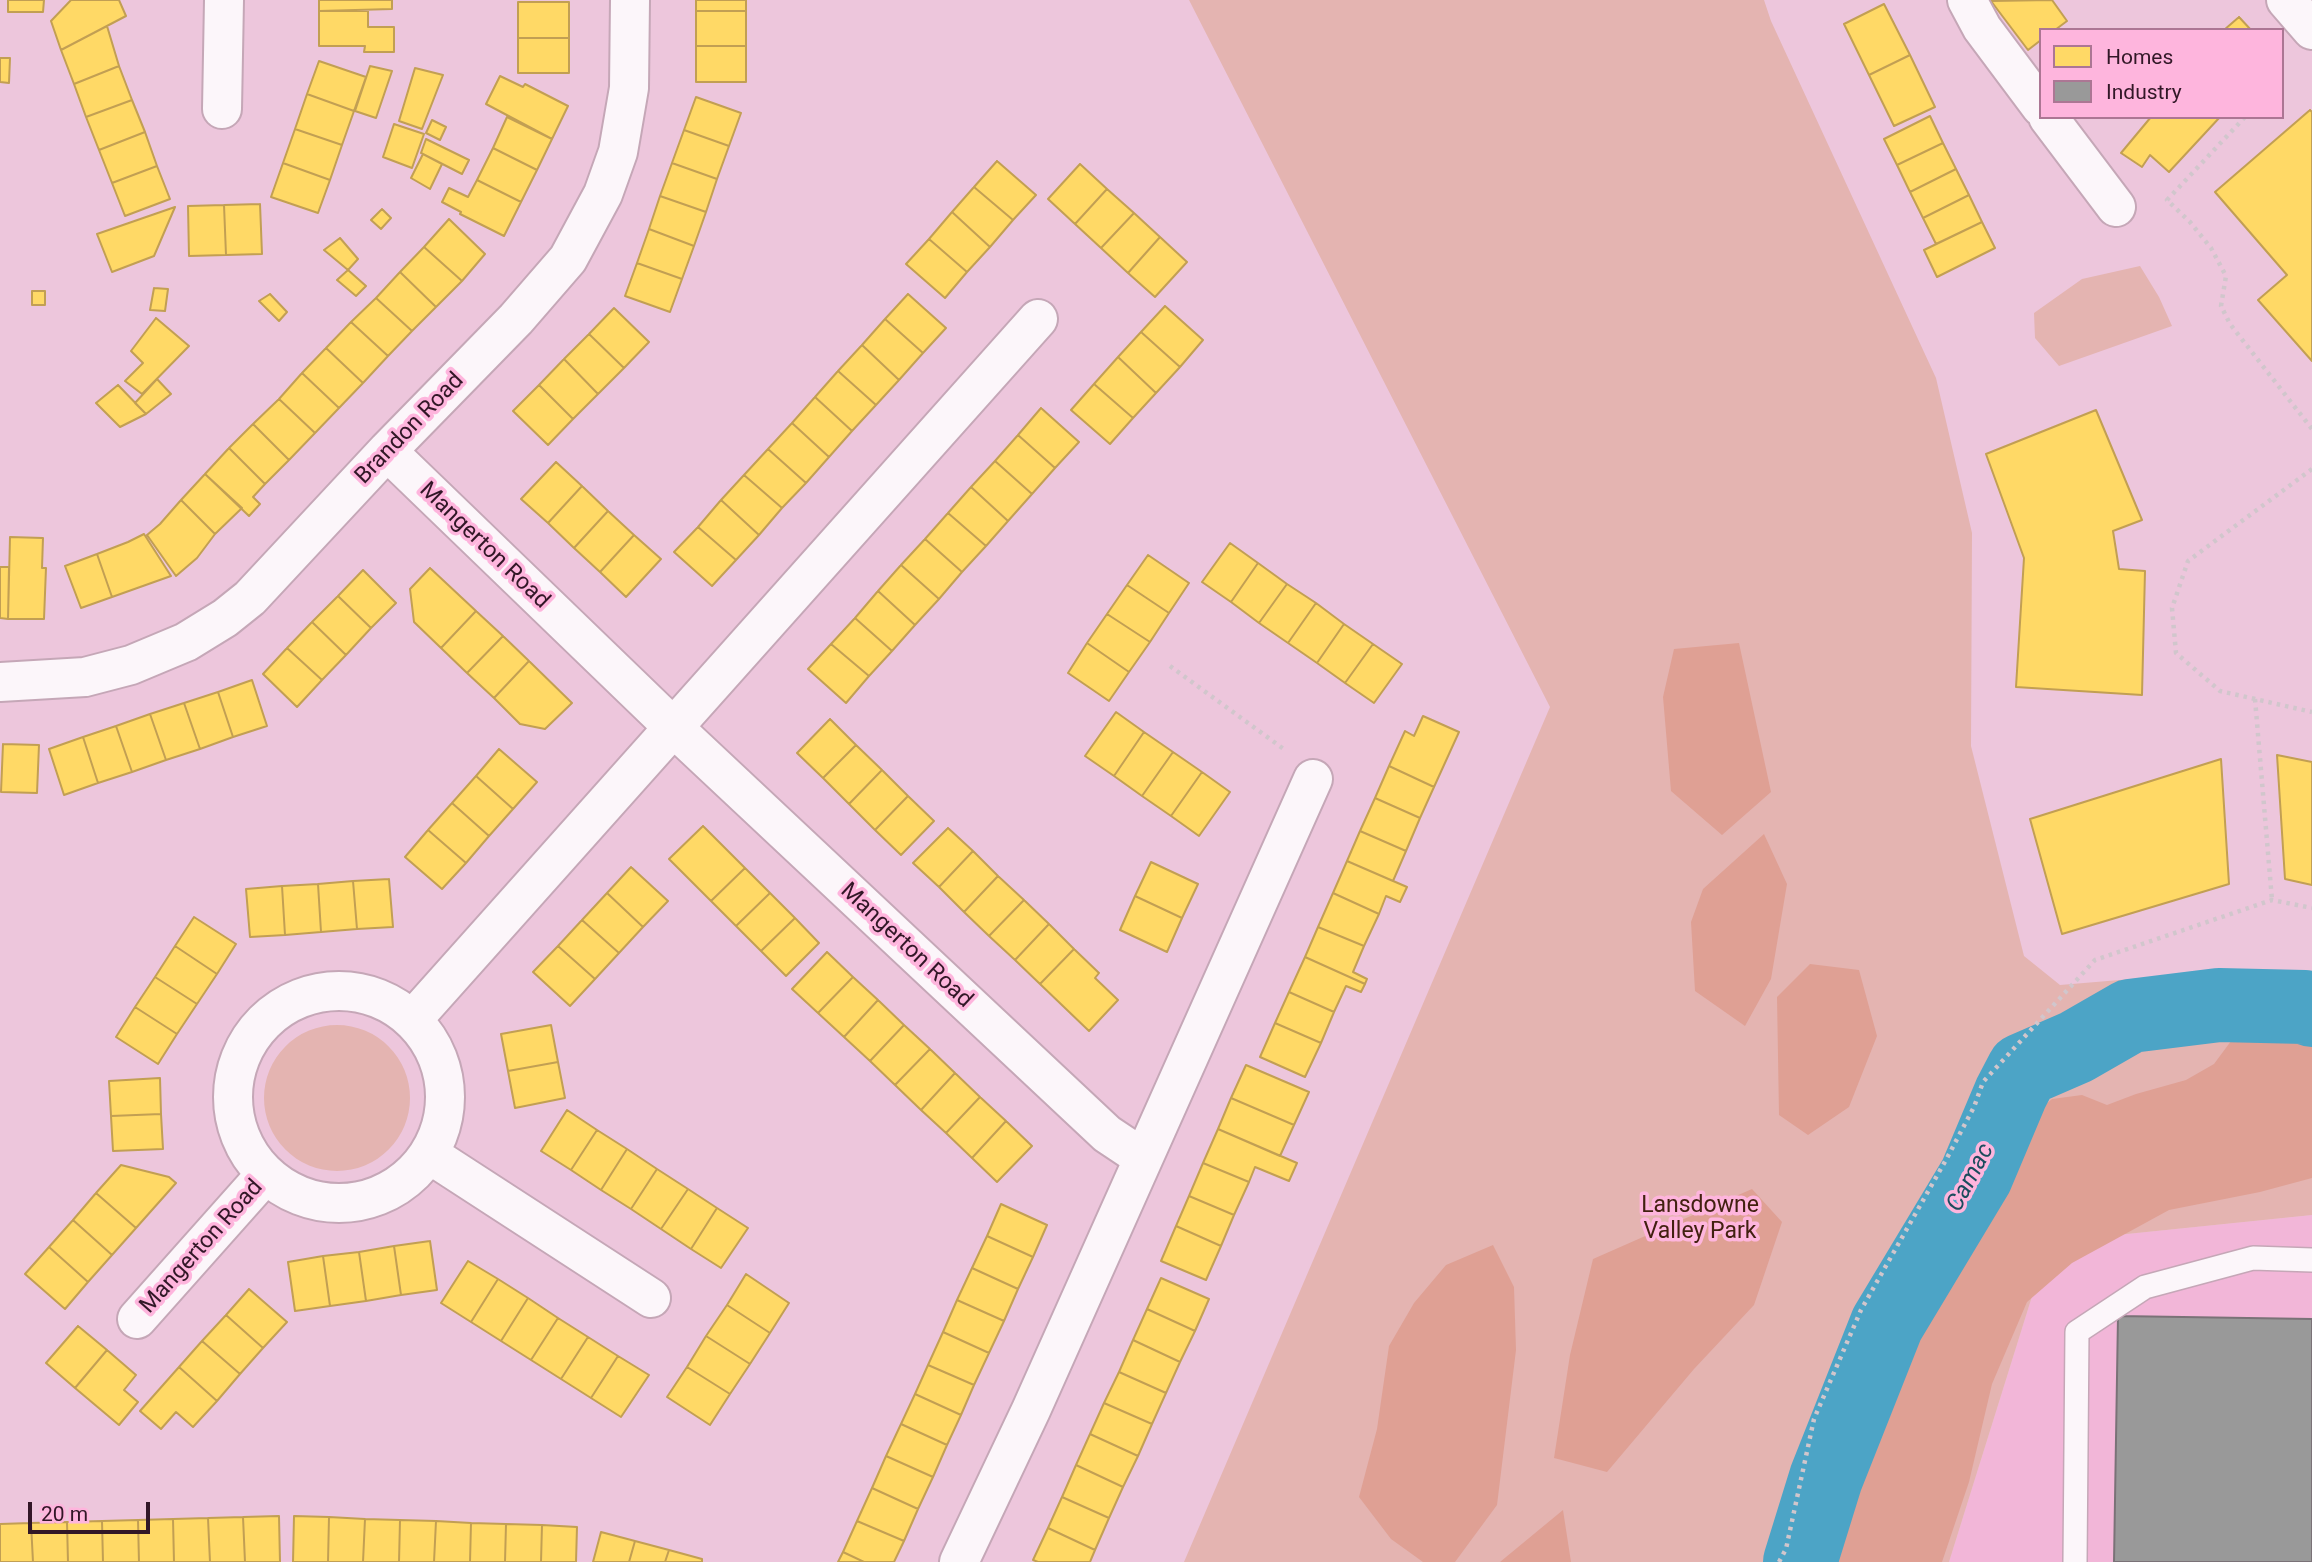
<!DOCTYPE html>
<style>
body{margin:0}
#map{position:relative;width:2312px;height:1562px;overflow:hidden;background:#edc6dc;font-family:Roboto,sans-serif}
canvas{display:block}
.legend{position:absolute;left:2039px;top:28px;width:245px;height:91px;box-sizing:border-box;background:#feb5dd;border:2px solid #ac7694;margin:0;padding:9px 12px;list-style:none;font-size:21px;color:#321727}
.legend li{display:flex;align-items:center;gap:14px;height:35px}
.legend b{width:35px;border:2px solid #ac7694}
.scale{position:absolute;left:28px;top:1502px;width:122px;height:32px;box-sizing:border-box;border:4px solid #321727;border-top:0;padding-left:9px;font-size:21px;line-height:24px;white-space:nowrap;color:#321727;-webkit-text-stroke:5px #feb5dd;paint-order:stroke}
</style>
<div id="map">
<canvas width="2312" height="1562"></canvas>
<ul class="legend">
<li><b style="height:19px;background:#ffd966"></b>Homes</li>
<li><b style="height:19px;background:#999"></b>Industry</li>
</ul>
<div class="scale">20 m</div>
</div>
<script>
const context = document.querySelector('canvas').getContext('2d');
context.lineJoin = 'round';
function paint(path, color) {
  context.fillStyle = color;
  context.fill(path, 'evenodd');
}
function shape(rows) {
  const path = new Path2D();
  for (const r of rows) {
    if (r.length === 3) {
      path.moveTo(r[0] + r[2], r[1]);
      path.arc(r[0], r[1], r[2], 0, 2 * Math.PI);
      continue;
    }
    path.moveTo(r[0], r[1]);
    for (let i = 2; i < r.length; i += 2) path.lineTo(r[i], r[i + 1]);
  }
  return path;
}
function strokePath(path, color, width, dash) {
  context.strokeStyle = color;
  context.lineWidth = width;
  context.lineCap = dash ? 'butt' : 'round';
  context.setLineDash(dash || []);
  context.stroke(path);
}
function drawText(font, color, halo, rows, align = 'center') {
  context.font = font + ' Roboto,sans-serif';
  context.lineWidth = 7;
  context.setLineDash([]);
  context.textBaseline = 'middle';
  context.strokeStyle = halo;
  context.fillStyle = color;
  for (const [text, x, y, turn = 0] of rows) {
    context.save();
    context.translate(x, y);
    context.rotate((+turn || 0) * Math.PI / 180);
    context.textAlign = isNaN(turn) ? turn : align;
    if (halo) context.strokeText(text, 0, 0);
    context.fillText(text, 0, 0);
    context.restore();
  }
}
paint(shape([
 [2312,1215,2312,1562,1949,1562,2049,1242]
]), '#f2b6d8');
paint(shape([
 [1189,0,1764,0,1771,21,1936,378,1972,533,1971,746,2024,956,2060,985,2227,971,2312,991,2312,1215,2049,1242,1949,1562,1184,1562,1550,707],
 [2140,266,2159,297,2172,326,2059,366,2035,338,2034,313,2082,279],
 [337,1098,73]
]), '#e4b4b1');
paint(shape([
 [1739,643,1771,792,1722,835,1671,791,1663,697,1674,649],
 [1764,834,1787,884,1771,979,1745,1026,1695,991,1691,922,1703,889],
 [1810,964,1859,970,1877,1036,1849,1107,1808,1135,1779,1115,1777,997],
 [2312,987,2312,1178,2260,1192,2169,1210,2072,1263,2027,1302,1992,1384,1969,1482,1942,1562,1820,1562,1861,1428,1894,1350,1973,1198,2013,1131,2052,1099,2082,1095,2107,1105,2136,1094,2186,1080,2214,1064,2263,998],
 [1752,1189,1782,1222,1754,1305,1694,1369,1607,1472,1554,1458,1570,1355,1593,1259],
 [1493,1245,1514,1287,1516,1350,1497,1505,1455,1562,1423,1562,1391,1539,1359,1497,1377,1429,1389,1346,1414,1303,1446,1265],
 [1563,1510,1571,1562,1500,1562]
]), '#dfa094');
const homes = shape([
 [8,0,44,0,43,12,8,12,8,0],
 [71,0,119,0,126,16,61,50,51,21,71,0],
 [319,0,392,0,392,9,319,11,319,0],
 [696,0,746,0,746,11,696,11,696,0],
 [2052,0,2067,21,2055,30,2041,30,2041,40,2028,50,1991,1,2052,0],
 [518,2,569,2,569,38,518,38,518,2],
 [1884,4,1910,55,1869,75,1844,24,1884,4],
 [319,11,368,11,368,27,394,27,394,52,364,52,365,46,319,46,319,11],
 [696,11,746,11,746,46,696,46,696,11],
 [2239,17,2251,30,2224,30,2239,17],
 [107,26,119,66,74,84,61,50,107,26],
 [518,38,569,38,569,73,518,73,518,38],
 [696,46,746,46,746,82,696,82,696,46],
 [1910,55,1935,107,1894,126,1869,75,1910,55],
 [0,58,10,58,9,83,0,82,0,58],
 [319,61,366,77,354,111,307,94,319,61],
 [119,66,132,100,86,117,74,84,119,66],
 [370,66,392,71,376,118,355,111,370,66],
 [415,68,443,75,422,129,399,121,415,68],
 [500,76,523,87,525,84,568,106,552,139,486,104,500,76],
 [307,94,354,111,342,145,295,129,307,94],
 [696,97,741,113,729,146,684,130,696,97],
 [132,100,145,132,99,150,86,117,132,100],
 [2310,110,2312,112,2312,361,2258,300,2287,275,2215,192,2310,110],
 [1930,116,1943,143,1897,165,1884,139,1930,116],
 [507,117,552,139,537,170,493,148,507,117],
 [2151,117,2220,117,2169,172,2150,155,2142,167,2121,153,2151,117],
 [432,120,446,127,440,140,426,133,432,120],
 [394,124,424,134,412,168,383,157,394,124],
 [295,129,342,145,330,180,283,163,295,129],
 [684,130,729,146,717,179,672,163,684,130],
 [145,132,157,166,112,183,99,150,145,132],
 [426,139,469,160,462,174,421,153,426,139],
 [1943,143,1956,169,1910,192,1897,165,1943,143],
 [493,148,537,170,521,202,477,180,493,148],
 [423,154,442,164,430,189,411,178,423,154],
 [997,161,1036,195,1013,220,974,187,997,161],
 [283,163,330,180,318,213,271,197,283,163],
 [672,163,717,179,706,212,660,196,672,163],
 [1080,164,1107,189,1075,224,1048,199,1080,164],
 [157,166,170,199,125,216,112,183,157,166],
 [1956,169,1969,195,1923,218,1910,192,1956,169],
 [477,180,521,202,504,236,460,214,461,212,442,202,449,188,468,197,477,180],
 [974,187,1013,220,990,247,952,212,974,187],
 [1107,189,1134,213,1101,248,1075,224,1107,189],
 [1969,195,1982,222,1936,244,1923,218,1969,195],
 [660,196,706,212,694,246,649,229,660,196],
 [260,204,262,254,226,255,224,205,260,204],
 [224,205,226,255,189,256,188,206,224,205],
 [175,207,154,256,112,272,97,234,175,207],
 [382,209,391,218,381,229,371,220,382,209],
 [952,212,990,247,967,272,929,239,952,212],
 [1134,213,1160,237,1128,273,1101,248,1134,213],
 [449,219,485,254,462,281,424,247,449,219],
 [1982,222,1995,248,1937,277,1924,250,1982,222],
 [649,229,694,246,682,279,637,263,649,229],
 [1160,237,1187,262,1155,297,1128,273,1160,237],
 [340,238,358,259,348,270,324,250,340,238],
 [929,239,967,272,945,298,906,264,929,239],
 [424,247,462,281,436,307,400,272,424,247],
 [637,263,682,279,670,312,625,296,637,263],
 [348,270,366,286,356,296,337,280,348,270],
 [400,272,436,307,412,331,376,298,400,272],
 [154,288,168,289,165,311,150,310,154,288],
 [32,291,45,291,45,305,32,305,32,291],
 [270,294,287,312,279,321,259,301,270,294],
 [908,294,946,328,923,353,885,319,908,294],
 [376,298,412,331,388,356,351,322,376,298],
 [1165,306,1203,340,1180,367,1141,332,1165,306],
 [614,308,649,342,624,368,589,334,614,308],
 [156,318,189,346,142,394,125,381,143,363,131,351,156,318],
 [885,319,923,353,899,380,862,345,885,319],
 [351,322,388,356,363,383,326,348,351,322],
 [1141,332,1180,367,1156,393,1118,357,1141,332],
 [589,334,624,368,598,394,564,359,589,334],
 [862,345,899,380,876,405,838,371,862,345],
 [326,348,363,383,339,408,302,373,326,348],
 [1118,357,1156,393,1133,418,1094,384,1118,357],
 [564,359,598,394,573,419,539,385,564,359],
 [838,371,876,405,852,431,815,397,838,371],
 [302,373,339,408,315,433,279,399,302,373],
 [157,379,171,394,146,414,135,403,157,379],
 [1094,384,1133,418,1110,444,1071,410,1094,384],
 [118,385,146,414,120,427,96,403,118,385],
 [539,385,573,419,548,445,513,411,539,385],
 [815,397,852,431,829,457,792,423,815,397],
 [279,399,315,433,289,460,253,424,279,399],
 [1041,408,1079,442,1055,468,1018,435,1041,408],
 [2096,410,2142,520,2113,531,2119,569,2145,571,2142,695,2016,687,2024,558,1986,454,2096,410],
 [792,423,829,457,806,483,768,449,792,423],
 [253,424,289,460,265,484,229,448,253,424],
 [1018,435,1055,468,1032,494,995,461,1018,435],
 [229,448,265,484,253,497,260,504,249,516,205,474,229,448],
 [768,449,806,483,782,508,744,475,768,449],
 [995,461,1032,494,1008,521,971,487,995,461],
 [556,462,582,486,548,523,521,499,556,462],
 [205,474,242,508,215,534,181,500,205,474],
 [744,475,782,508,759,535,721,500,744,475],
 [582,486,608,511,574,548,548,523,582,486],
 [971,487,1008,521,986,546,948,513,971,487],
 [181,500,215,534,197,558,176,576,147,535,160,524,181,500],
 [721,500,759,535,736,560,698,527,721,500],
 [608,511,634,535,600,572,574,548,608,511],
 [948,513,986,546,962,572,925,539,948,513],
 [698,527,736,560,712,586,674,552,698,527],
 [144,534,171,576,112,597,97,554,128,542,144,534],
 [634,535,661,559,626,597,600,572,634,535],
 [10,537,43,538,42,568,46,568,44,619,8,619,10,537],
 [925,539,962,572,939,599,901,565,925,539],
 [1230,543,1258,563,1231,602,1202,582,1230,543],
 [97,554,112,597,81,608,65,566,97,554],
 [1148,555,1189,583,1169,613,1127,585,1148,555],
 [1258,563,1287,584,1259,623,1231,602,1258,563],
 [901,565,939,599,915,625,878,591,901,565],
 [0,567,9,567,8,619,0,618,0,567],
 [430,568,476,611,441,648,414,622,410,589,430,568],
 [363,570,396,603,371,628,338,596,363,570],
 [1287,584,1316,603,1288,643,1259,623,1287,584],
 [1127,585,1169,613,1150,642,1107,614,1127,585],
 [878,591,915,625,892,651,855,618,878,591],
 [338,596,371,628,346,655,312,622,338,596],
 [1316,603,1344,624,1317,663,1288,643,1316,603],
 [476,611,503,636,467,673,441,648,476,611],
 [1107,614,1150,642,1129,672,1087,643,1107,614],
 [855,618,892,651,869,676,831,644,855,618],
 [312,622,346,655,322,680,287,648,312,622],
 [1344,624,1373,644,1345,683,1317,663,1344,624],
 [503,636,529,661,494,698,467,673,503,636],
 [1087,643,1129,672,1109,701,1068,673,1087,643],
 [831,644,869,676,846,703,808,669,831,644],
 [1373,644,1402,664,1374,703,1345,683,1373,644],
 [287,648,322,680,297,707,263,674,287,648],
 [529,661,572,703,545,729,520,724,494,698,529,661],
 [252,680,267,726,233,737,218,692,252,680],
 [218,692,233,737,200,749,184,703,218,692],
 [184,703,200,749,166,760,150,714,184,703],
 [1116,712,1144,732,1114,776,1085,756,1116,712],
 [150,714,166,760,132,772,116,726,150,714],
 [1423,716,1459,732,1434,787,1389,766,1405,731,1414,736,1423,716],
 [830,719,856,745,823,778,797,753,830,719],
 [116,726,132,772,98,783,83,737,116,726],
 [1144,732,1173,752,1142,796,1114,776,1144,732],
 [83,737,98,783,64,795,49,749,83,737],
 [3,744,39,745,37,793,1,792,3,744],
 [856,745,882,770,849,804,823,778,856,745],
 [499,749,537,782,513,809,476,776,499,749],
 [1173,752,1202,772,1171,816,1142,796,1173,752],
 [2277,755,2312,762,2312,885,2285,879,2277,755],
 [2221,759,2229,884,2062,934,2030,819,2221,759],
 [1389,766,1434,787,1420,818,1375,798,1389,766],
 [882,770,908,796,875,830,849,804,882,770],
 [1202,772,1230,792,1199,836,1171,816,1202,772],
 [476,776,513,809,489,836,452,803,476,776],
 [908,796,934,821,901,855,875,830,908,796],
 [1375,798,1420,818,1406,851,1360,831,1375,798],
 [452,803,489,836,466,863,428,830,452,803],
 [703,826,745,868,711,901,669,859,703,826],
 [948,828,973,851,939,887,913,863,948,828],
 [428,830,466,863,442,889,405,857,428,830],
 [1360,831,1406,851,1393,881,1347,861,1360,831],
 [973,851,998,876,964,912,939,887,973,851],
 [1347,861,1407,887,1400,902,1386,896,1379,914,1333,893,1347,861],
 [1151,862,1198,884,1182,918,1135,896,1151,862],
 [631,867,668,901,643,927,607,893,631,867],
 [745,868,770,893,736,926,711,901,745,868],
 [998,876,1024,900,989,936,964,912,998,876],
 [389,879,393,927,357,929,353,881,389,879],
 [353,881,357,929,321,932,318,884,353,881],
 [318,884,321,932,285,935,282,886,318,884],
 [282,886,285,935,250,937,246,889,282,886],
 [607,893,643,927,619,953,582,920,607,893],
 [770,893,795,918,761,951,736,926,770,893],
 [1333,893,1379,914,1364,946,1318,927,1333,893],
 [1135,896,1182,918,1167,952,1120,930,1135,896],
 [1024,900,1049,924,1015,960,989,936,1024,900],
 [194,917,236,944,217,974,175,946,194,917],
 [795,918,819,943,786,976,761,951,795,918],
 [582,920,619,953,595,979,558,946,582,920],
 [1049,924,1074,949,1040,984,1015,960,1049,924],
 [1318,927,1364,946,1353,972,1367,979,1365,984,1305,957,1318,927],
 [175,946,217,974,197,1004,155,977,175,946],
 [558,946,595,979,570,1006,533,972,558,946],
 [1074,949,1099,973,1095,978,1118,1000,1089,1031,1040,984,1074,949],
 [827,952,853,977,818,1013,792,989,827,952],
 [1305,957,1365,984,1361,992,1346,986,1334,1012,1289,992,1305,957],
 [155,977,197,1004,177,1034,135,1007,155,977],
 [853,977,878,1000,844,1037,818,1013,853,977],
 [1289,992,1334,1012,1321,1043,1275,1023,1289,992],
 [878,1000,904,1025,870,1061,844,1037,878,1000],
 [135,1007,177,1034,158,1064,116,1037,135,1007],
 [1275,1023,1321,1043,1305,1077,1260,1057,1275,1023],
 [551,1025,558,1062,508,1071,501,1034,551,1025],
 [904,1025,930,1049,895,1085,870,1061,904,1025],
 [930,1049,955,1073,921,1110,895,1085,930,1049],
 [558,1062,565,1098,515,1108,508,1071,558,1062],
 [1246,1065,1309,1092,1294,1125,1231,1098,1246,1065],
 [955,1073,980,1097,946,1133,921,1110,955,1073],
 [160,1078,161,1114,111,1116,109,1081,160,1078],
 [980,1097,1006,1121,972,1158,946,1133,980,1097],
 [1231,1098,1294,1125,1280,1156,1218,1129,1231,1098],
 [567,1110,597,1130,571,1170,541,1151,567,1110],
 [161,1114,163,1149,113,1151,111,1116,161,1114],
 [1006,1121,1032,1146,997,1182,972,1158,1006,1121],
 [1218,1129,1297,1163,1289,1181,1255,1167,1249,1182,1203,1163,1218,1129],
 [597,1130,627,1149,601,1190,571,1170,597,1130],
 [627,1149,657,1169,631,1209,601,1190,627,1149],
 [1203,1163,1249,1182,1234,1215,1189,1196,1203,1163],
 [121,1165,169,1177,176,1183,136,1228,96,1193,121,1165],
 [657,1169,688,1189,661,1229,631,1209,657,1169],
 [688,1189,717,1208,691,1249,661,1229,688,1189],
 [96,1193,136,1228,112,1255,73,1220,96,1193],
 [1189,1196,1234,1215,1221,1246,1176,1226,1189,1196],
 [1001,1204,1047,1225,1033,1257,987,1236,1001,1204],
 [717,1208,748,1228,721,1268,691,1249,717,1208],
 [73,1220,112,1255,88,1282,49,1247,73,1220],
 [1176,1226,1221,1246,1206,1280,1161,1261,1176,1226],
 [987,1236,1033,1257,1018,1289,972,1268,987,1236],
 [430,1241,437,1290,401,1295,394,1246,430,1241],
 [394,1246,401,1295,366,1301,359,1252,394,1246],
 [49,1247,88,1282,65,1309,25,1274,49,1247],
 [359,1252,366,1301,330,1306,323,1256,359,1252],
 [323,1256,330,1306,295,1311,288,1262,323,1256],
 [468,1261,498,1279,471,1322,441,1303,468,1261],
 [972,1268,1018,1289,1004,1321,957,1300,972,1268],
 [746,1274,789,1303,770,1333,727,1305,746,1274],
 [1161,1278,1209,1299,1195,1331,1147,1309,1161,1278],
 [498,1279,528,1298,501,1341,471,1322,498,1279],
 [249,1289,287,1322,263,1348,226,1315,249,1289],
 [528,1298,558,1318,531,1360,501,1341,528,1298],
 [957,1300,1004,1321,989,1353,943,1332,957,1300],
 [727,1305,770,1333,750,1364,706,1336,727,1305],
 [1147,1309,1195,1331,1180,1362,1133,1340,1147,1309],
 [226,1315,263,1348,240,1374,202,1341,226,1315],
 [558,1318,588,1337,561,1379,531,1360,558,1318],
 [78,1326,107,1350,75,1388,46,1363,78,1326],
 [943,1332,989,1353,974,1385,928,1365,943,1332],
 [706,1336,750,1364,730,1394,687,1367,706,1336],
 [588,1337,618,1356,591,1398,561,1379,588,1337],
 [1133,1340,1180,1362,1166,1393,1119,1372,1133,1340],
 [202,1341,240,1374,217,1401,179,1367,202,1341],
 [107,1350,136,1375,124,1390,138,1402,119,1425,75,1388,107,1350],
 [618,1356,649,1375,621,1417,591,1398,618,1356],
 [928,1365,974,1385,961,1415,915,1394,928,1365],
 [179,1367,217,1401,193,1427,176,1412,161,1429,140,1411,179,1367],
 [687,1367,730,1394,710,1425,667,1397,687,1367],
 [1119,1372,1166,1393,1152,1424,1104,1403,1119,1372],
 [915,1394,961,1415,947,1445,901,1424,915,1394],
 [1104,1403,1152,1424,1138,1456,1090,1434,1104,1403],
 [901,1424,947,1445,933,1477,886,1456,901,1424],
 [1090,1434,1138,1456,1123,1487,1076,1465,1090,1434],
 [886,1456,933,1477,918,1509,872,1488,886,1456],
 [1076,1465,1123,1487,1109,1518,1062,1497,1076,1465],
 [872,1488,918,1509,904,1541,857,1521,872,1488],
 [1062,1497,1109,1518,1095,1550,1048,1528,1062,1497],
 [279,1516,280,1562,245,1562,243,1517,279,1516],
 [294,1516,329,1517,328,1562,293,1562,294,1516],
 [243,1517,245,1562,210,1562,208,1518,243,1517],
 [329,1517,365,1519,363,1562,328,1562,329,1517],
 [208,1518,210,1562,174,1562,173,1519,208,1518],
 [173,1519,174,1562,139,1562,138,1520,173,1519],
 [365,1519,400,1520,399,1562,363,1562,365,1519],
 [138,1520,139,1562,103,1562,102,1521,138,1520],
 [400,1520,436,1521,434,1562,399,1562,400,1520],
 [102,1521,103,1562,68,1562,67,1522,102,1521],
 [436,1521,471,1523,470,1562,434,1562,436,1521],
 [857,1521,904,1541,894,1562,864,1562,843,1552,857,1521],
 [67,1522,68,1562,33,1562,31,1523,67,1522],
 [31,1523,33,1562,0,1562,0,1524,31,1523],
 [471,1523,506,1524,505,1562,470,1562,471,1523],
 [506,1524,542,1525,541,1562,505,1562,506,1524],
 [542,1525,577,1527,576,1562,541,1562,542,1525],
 [1048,1528,1095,1550,1090,1562,1038,1562,1033,1560,1048,1528],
 [601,1532,635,1541,629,1562,593,1562,601,1532],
 [635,1541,669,1550,665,1562,629,1562,635,1541],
 [669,1550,702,1559,702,1562,665,1562,669,1550],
 [843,1552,864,1562,838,1562,843,1552]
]);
paint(homes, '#ffd966');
strokePath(homes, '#c29f53', 2);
const industry = shape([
 [2118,1316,2312,1319,2312,1562,2114,1562,2118,1316]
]);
paint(industry, '#999');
strokePath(industry, '#7a7277', 2);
strokePath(shape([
 [1800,1562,1826,1478,1887,1324,1976,1176,2011,1093,2023,1070,2076,1047,2130,1016,2219,1005,2305,1007,2312,1010]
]), '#4ca4c6', 74);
const service = shape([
 [2075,1562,2077,1332,2145,1287,2253,1258,2312,1260]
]);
const minor = shape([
 [1967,0,1982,28,2041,107],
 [2286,0,2312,30],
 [222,109,224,0],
 [2048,117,2116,207],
 [387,451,674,728,1107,1134,1143,1158],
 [0,682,85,677,131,665,186,642,225,618,250,598,387,451,516,319,568,259,603,194,618,152,629,88,630,0],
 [339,1097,106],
 [413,1019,1038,319],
 [429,1154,651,1298],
 [137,1319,266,1174],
 [959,1562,1031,1410,1313,779]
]);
strokePath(service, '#c5a7b7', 26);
strokePath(minor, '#c5a7b7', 42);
strokePath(shape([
 [2245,117,2167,200,2190,222,2211,248,2226,276,2221,306,2230,324,2312,429],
 [2312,469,2188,561,2172,608,2176,653,2220,691,2312,712],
 [1170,666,1285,750],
 [2255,699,2272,900],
 [1779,1562,1786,1549,1814,1419,1861,1310,1947,1158,1974,1107,1983,1082,2095,960,2272,900,2312,908]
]), '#d1c6cc', 4.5, [3.5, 5]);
strokePath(service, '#fcf6fa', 23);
strokePath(minor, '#fcf6fa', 38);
drawText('23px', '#321727', '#feb5dd', [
 ["Brandon Road",410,429,-46],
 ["Mangerton Road",484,546,44],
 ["Mangerton Road",906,946,43],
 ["Mangerton Road",202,1247,-48]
]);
drawText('23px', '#422010', '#feb5dd', [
 ["Lansdowne",1700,1206],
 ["Valley Park",1700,1232]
]);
drawText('italic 24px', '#1b4c5d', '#feb5dd', [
 ["Camac",1971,1178,-62]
]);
</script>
